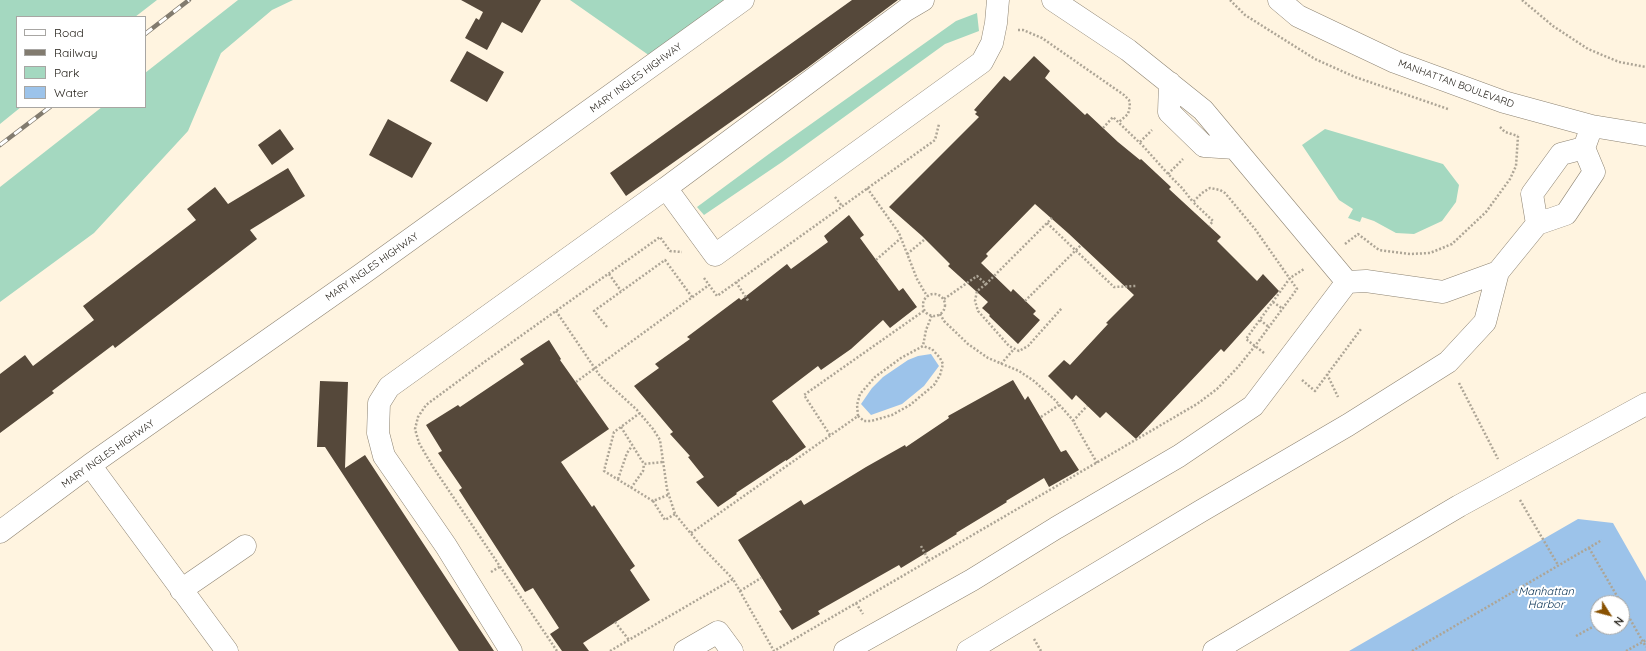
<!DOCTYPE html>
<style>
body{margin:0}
#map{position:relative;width:1646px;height:651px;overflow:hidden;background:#fff4e0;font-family:Quicksand,sans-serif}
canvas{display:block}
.legend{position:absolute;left:16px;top:16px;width:130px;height:92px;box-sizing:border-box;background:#fff;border:1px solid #a8a6a3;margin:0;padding:5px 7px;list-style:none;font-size:12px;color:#25211a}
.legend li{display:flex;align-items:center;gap:8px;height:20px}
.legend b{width:20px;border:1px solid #a8a6a3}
.north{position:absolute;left:1590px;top:595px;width:40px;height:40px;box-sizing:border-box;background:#fff;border:1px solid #a8a6a3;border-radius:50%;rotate:126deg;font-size:11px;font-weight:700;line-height:16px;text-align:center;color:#25211a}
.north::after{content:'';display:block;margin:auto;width:14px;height:18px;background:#895202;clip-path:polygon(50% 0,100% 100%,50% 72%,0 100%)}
</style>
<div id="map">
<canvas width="1646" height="651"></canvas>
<ul class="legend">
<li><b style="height:5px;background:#fff"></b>Road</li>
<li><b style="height:5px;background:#827b6f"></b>Railway</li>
<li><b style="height:11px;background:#a4d8c0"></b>Park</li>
<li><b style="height:11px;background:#9cc3ea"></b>Water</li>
</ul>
<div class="north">N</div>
</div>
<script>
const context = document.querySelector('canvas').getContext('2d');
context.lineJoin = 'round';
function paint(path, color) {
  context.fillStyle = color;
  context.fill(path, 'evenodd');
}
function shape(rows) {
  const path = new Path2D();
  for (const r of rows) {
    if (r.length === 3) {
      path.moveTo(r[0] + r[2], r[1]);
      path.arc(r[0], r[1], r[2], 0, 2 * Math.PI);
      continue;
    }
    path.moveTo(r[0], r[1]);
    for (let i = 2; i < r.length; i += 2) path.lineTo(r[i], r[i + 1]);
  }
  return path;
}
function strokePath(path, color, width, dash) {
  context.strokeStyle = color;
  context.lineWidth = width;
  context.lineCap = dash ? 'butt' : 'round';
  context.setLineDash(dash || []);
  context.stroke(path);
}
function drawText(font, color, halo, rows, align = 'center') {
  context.font = font + ' Quicksand,sans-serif';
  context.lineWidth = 4;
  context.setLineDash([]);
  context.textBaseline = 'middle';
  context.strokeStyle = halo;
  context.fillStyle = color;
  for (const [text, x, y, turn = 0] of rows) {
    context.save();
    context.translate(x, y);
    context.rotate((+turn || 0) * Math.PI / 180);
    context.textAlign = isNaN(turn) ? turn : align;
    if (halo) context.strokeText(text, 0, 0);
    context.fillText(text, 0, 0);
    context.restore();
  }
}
paint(shape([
 [0,0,157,0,135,17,17,17,17,107,21,107,0,124],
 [238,0,293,0,272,10,221,53,188,131,94,233,0,302,0,187,102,107,145,107,145,73],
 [570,0,728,0,650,56],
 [977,13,979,31,945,44,782,162,704,215,697,207,773,151,956,21],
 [1325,129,1443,164,1459,185,1456,202,1442,221,1414,234,1396,233,1374,221,1362,217,1360,222,1348,218,1353,209,1339,200,1302,145]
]), '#a4d8c0');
paint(shape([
 [931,354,939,366,924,386,902,404,871,415,861,404,872,388,883,377,908,360,918,356],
 [1578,519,1613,523,1646,581,1646,651,1349,651],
 [1598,603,1622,603,1622,627,1598,627]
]), '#9cc3ea');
paint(shape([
 [461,0,541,0,522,33,502,22,487,50,465,38,476,18,479,20,483,12],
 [852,0,898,0,807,68,626,196,610,173],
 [467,51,504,72,487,102,450,81],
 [1034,56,1050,71,1045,78,1085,115,1087,113,1118,142,1140,160,1141,159,1171,187,1169,189,1221,237,1217,241,1257,281,1263,274,1279,291,1224,352,1221,349,1136,439,1106,412,1100,418,1076,395,1072,400,1048,376,1064,360,1070,365,1108,324,1106,323,1134,295,1068,233,1035,204,986,254,988,256,981,263,1011,292,1013,289,1036,311,1033,314,1040,320,1018,344,989,316,990,315,982,308,988,302,948,266,950,264,922,236,889,207,979,117,975,114,977,112,974,110,1004,76,1010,81],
 [388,119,432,143,412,178,369,155],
 [280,129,294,149,272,165,258,145],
 [288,168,305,196,250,230,257,239,115,348,113,345,52,391,54,393,0,433,0,374,25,355,33,366,94,320,83,306,196,220,187,209,215,187,228,204],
 [849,215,864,235,860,238,899,291,903,288,917,307,890,328,883,320,851,349,821,370,818,366,772,401,806,447,786,461,786,460,736,493,737,494,718,507,696,482,704,477,688,457,690,456,670,434,673,432,634,386,659,368,655,364,690,339,687,337,739,298,741,300,787,264,791,269,828,242,824,236],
 [549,340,561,359,560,360,609,429,561,462,592,507,594,505,635,566,630,570,650,600,583,643,589,651,562,651,550,634,559,628,533,588,525,592,459,490,462,488,438,453,442,451,426,425,458,405,460,407,524,364,520,359],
 [1013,380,1025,400,1028,396,1061,452,1066,450,1079,470,1049,487,1044,478,1006,501,1007,502,956,533,957,534,901,568,899,565,818,611,820,614,792,630,779,611,782,610,738,540,801,500,804,505,866,467,905,445,906,447,949,418,948,416],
 [320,381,348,382,345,468,365,455,494,651,459,651,325,447,317,447]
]), '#55483a');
const minor = shape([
 [923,0,906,10,666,188,715,255,982,62,992,43,996,23,998,0],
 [1053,0,1128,50,1203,110,1347,282],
 [1279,0,1298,16,1395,62,1504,102,1592,126,1646,135],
 [1170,83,1169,112,1204,146,1235,148],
 [1537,224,1532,194,1561,154,1584,148],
 [1498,272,1537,224,1566,214,1594,172,1584,148,1592,126],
 [90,465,227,651],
 [0,532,90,465,362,274,743,0],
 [181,590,245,546],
 [511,651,446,546,384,456,378,433,379,403,389,387,666,188],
 [685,651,718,632,732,651],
 [845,651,972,580,1056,528,1179,456,1253,406,1347,282,1366,281,1443,292,1498,272,1485,322,1448,362,1348,425,1201,511,968,651],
 [1214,651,1459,506,1646,404]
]);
strokePath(minor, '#8d8372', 23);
strokePath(shape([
 [1230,0,1245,15,1315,59,1355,77,1448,109],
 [1522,0,1553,26,1588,49,1619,62,1646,67],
 [1018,30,1023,30,1042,38,1124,95,1129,100,1130,106,1128,114,1119,122],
 [1500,127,1505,132,1518,136],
 [1103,128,1113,117,1144,147,1168,174,1182,188,1193,202],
 [1140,142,1152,130],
 [1168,174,1183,159],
 [867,188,899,233,917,279,927,296],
 [835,197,842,206],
 [1047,223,1114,287,1136,286],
 [1345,244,1358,234,1379,250,1410,254,1430,253,1452,244,1486,212,1510,179,1516,166,1518,136],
 [907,254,924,240],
 [876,260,901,238],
 [609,274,621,291],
 [704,278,717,296,935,140,939,124],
 [736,282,749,302],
 [986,284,977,291,975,301,978,311,1009,346,1019,351,1028,346,1062,308],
 [934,305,11],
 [944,299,977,276,986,284,1052,218],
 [1025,301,1081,245],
 [1273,302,1283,309],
 [556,311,600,376,637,410,653,429,660,440,667,489,675,514,701,546,733,579],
 [940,314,944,321,968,344,988,358,1019,371,1034,381,1055,400,1072,419,1097,463],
 [1260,320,1269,327],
 [607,327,594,311,665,260,692,297],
 [1264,353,1246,339,1290,278,1304,269],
 [1001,364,1014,349],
 [1327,374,1338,397],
 [1302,380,1315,391,1361,329],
 [576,382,709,285],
 [1459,383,1498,459],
 [640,413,614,432,604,471,653,501,668,495],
 [858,416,864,421,871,421,892,415,910,405,934,385,940,375,943,364,940,358,932,349,923,346],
 [1041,417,1059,405],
 [1073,421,1087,406],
 [621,427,644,464,663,462],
 [830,435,804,395,925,310],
 [618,479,627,453,632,446],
 [631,488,643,471,644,464],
 [1520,500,1558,565],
 [653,501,665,520,675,514],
 [691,533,858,416,857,405,860,394,875,377,901,358,923,346,926,330,932,315],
 [921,546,929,561],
 [1589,548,1621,603],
 [491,572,501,566],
 [740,591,761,578],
 [856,603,863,614],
 [1622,605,1646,647],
 [615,622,629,640],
 [1576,636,1598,624],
 [1034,639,1041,651],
 [557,651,433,467,419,443,415,429,418,417,426,405,487,360,660,237,670,251,682,252],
 [610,651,733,579,774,651,1197,404,1217,389,1238,367,1255,346,1297,289,1255,229,1225,193,1220,190,1210,188,1202,193,1193,202,1213,221,1209,226],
 [1412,651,1602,540],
 [1626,651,1646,640]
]), '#ada596', 2.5, [2, 2]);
strokePath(minor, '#fff', 22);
const rail = shape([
 [145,34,189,0],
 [0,145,50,107]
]);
strokePath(rail, '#827b6f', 4.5);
strokePath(rail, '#fff', 3, [9]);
drawText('10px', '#25211a', '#fff', [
 ["MARY INGLES HIGHWAY",636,78,-36],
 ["MANHATTAN BOULEVARD",1456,84,20],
 ["MARY INGLES HIGHWAY",372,267,-35],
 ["MARY INGLES HIGHWAY",108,454,-35]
]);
drawText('italic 11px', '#002c4f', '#fff', [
 ["Manhattan",1546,592],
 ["Harbor",1546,605]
]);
</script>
